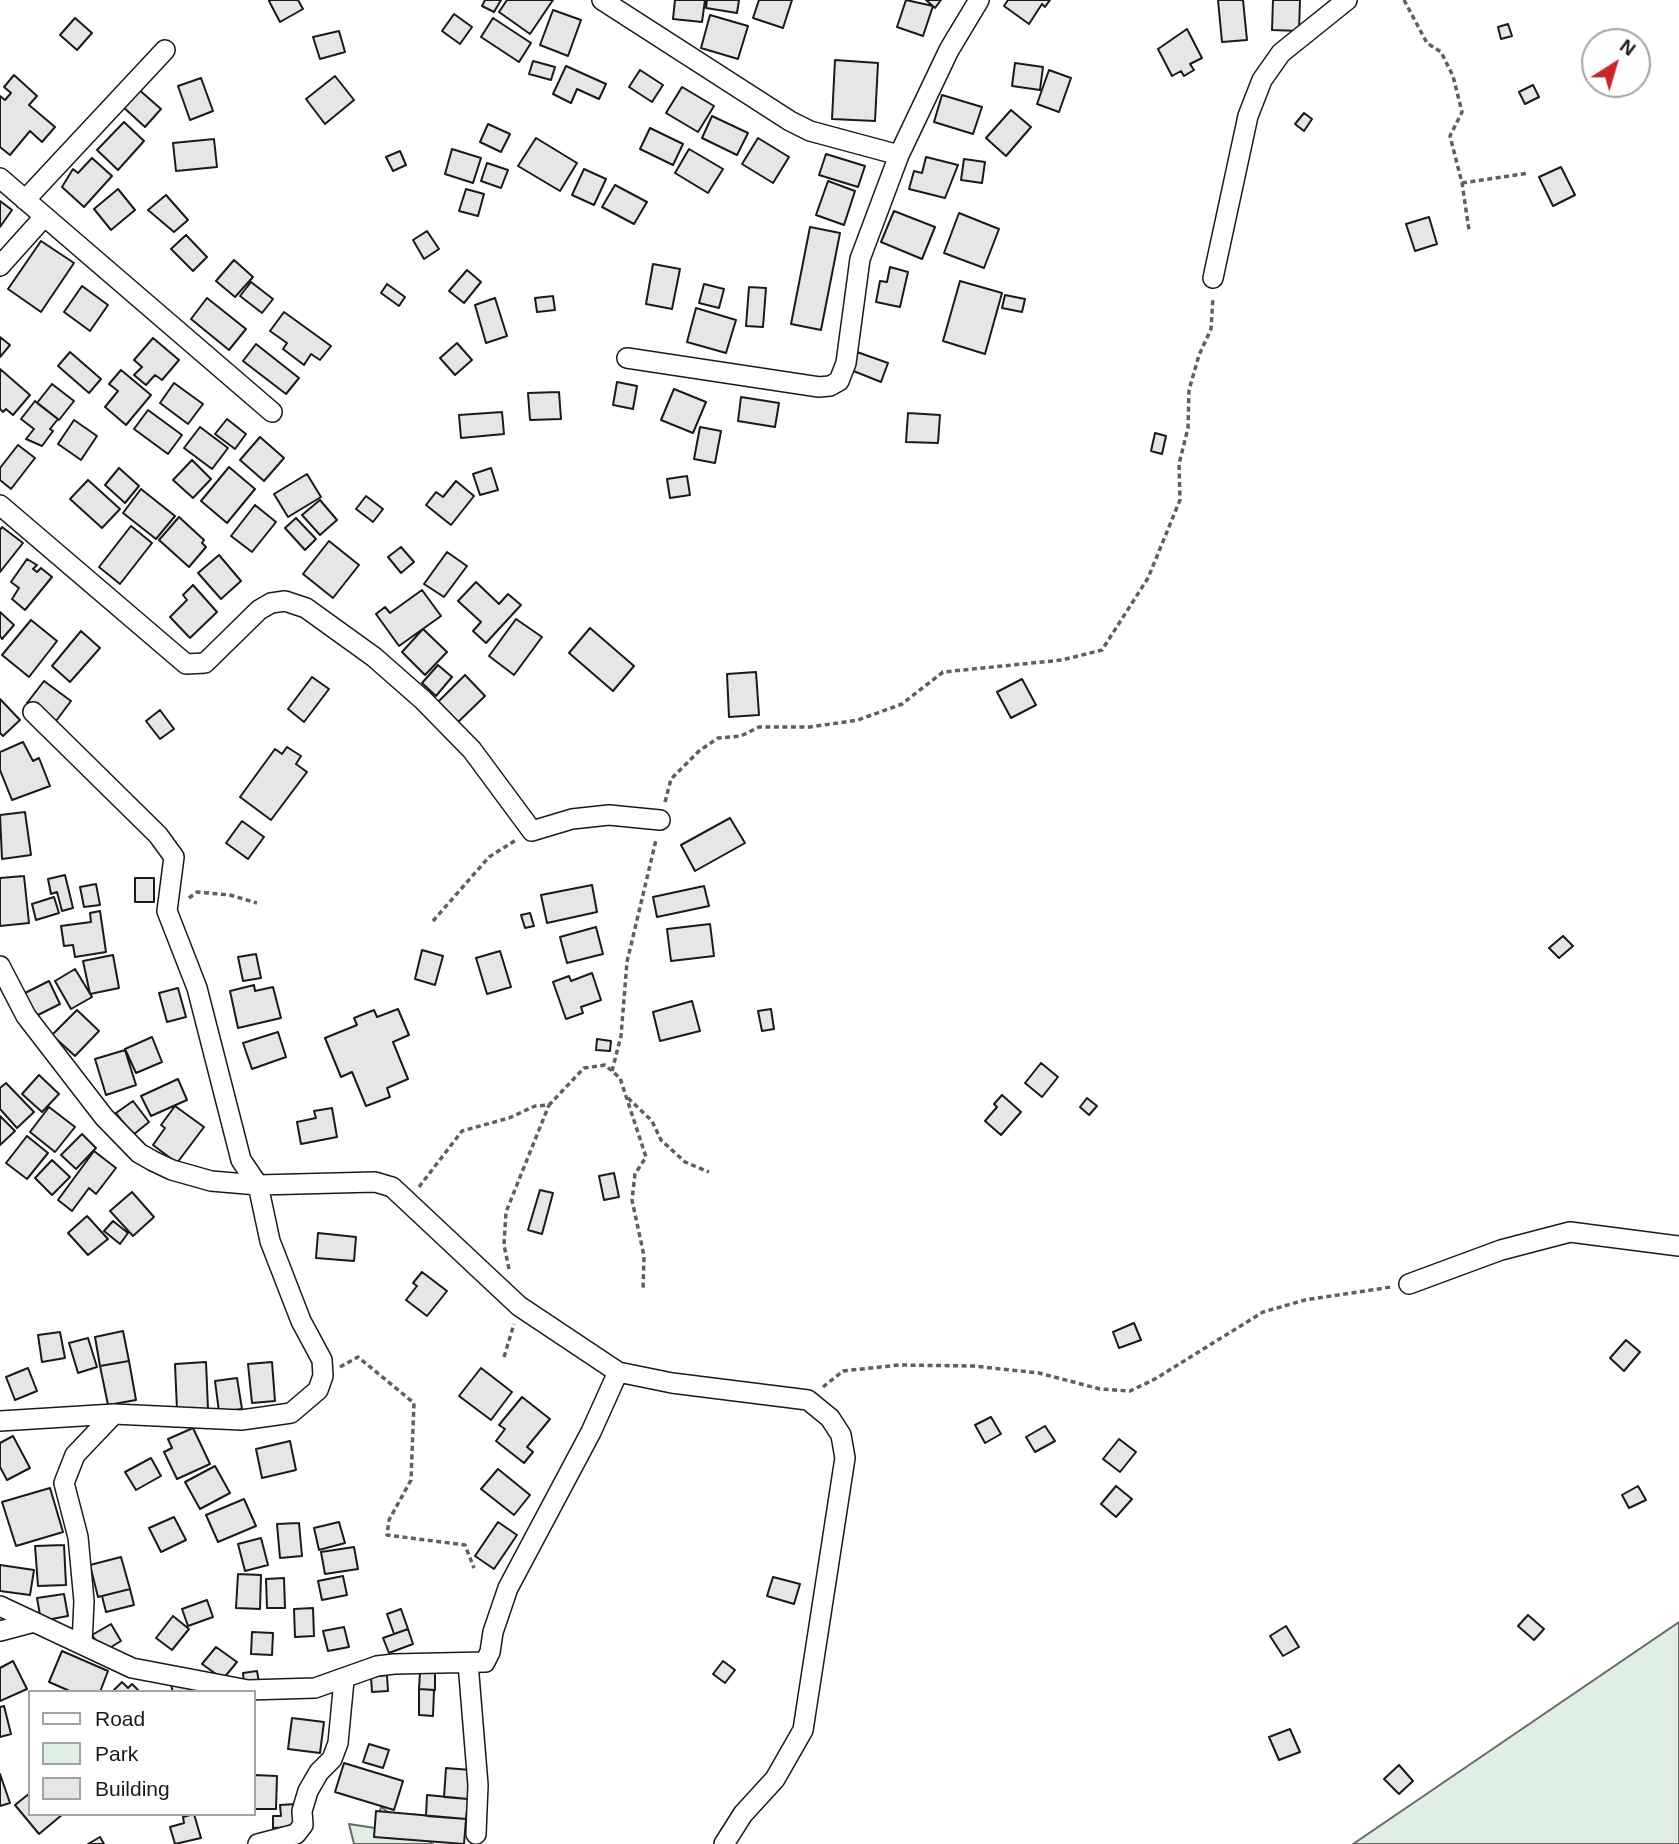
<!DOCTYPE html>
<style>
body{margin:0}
#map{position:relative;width:1679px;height:1844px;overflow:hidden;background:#fff;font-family:Helvetica,sans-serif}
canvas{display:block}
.legend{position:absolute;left:28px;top:1690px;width:228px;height:126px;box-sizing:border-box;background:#fff;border:2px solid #a3a3a3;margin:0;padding:9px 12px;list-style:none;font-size:21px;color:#1a1a1a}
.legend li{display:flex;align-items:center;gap:14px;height:35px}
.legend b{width:35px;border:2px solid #a3a3a3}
.north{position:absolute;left:1581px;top:28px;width:70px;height:70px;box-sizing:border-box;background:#fff;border:2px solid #a3a3a3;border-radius:50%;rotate:37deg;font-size:19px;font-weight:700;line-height:28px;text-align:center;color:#1a1a1a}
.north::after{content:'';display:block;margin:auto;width:24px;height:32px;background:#c62828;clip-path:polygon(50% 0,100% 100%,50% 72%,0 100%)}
</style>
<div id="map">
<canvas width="1679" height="1844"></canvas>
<ul class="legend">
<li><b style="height:9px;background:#fff"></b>Road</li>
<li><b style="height:19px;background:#e0efe3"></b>Park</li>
<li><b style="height:19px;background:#e6e6e6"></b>Building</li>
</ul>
<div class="north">N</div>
</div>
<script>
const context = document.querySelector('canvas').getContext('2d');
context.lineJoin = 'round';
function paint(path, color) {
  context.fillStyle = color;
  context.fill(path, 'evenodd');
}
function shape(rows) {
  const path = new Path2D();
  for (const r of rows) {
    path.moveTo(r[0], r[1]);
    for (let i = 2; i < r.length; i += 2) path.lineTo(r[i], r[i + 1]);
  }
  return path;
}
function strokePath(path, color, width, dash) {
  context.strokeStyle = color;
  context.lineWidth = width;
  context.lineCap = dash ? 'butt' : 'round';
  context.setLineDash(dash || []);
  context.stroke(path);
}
const green = shape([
 [1679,1622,1679,1844,1353,1844,1679,1622],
 [381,1807,433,1844,354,1844,349,1824,375,1828,381,1807]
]);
paint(green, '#e0efe3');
strokePath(green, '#6a6a6a', 2);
const building = shape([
 [271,0,298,0,303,9,280,22,269,1,271,0],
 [485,0,501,0,494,12,482,6,485,0],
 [507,0,553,0,530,34,499,12,507,0],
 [675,0,705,0,702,22,673,19,675,0],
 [707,0,739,0,737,13,706,8,707,0],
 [759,0,792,0,783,28,753,18,759,0],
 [906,0,933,6,923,36,897,27,906,0],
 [926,0,941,0,935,8,926,0],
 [1008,0,1050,0,1045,7,1042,4,1029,24,1004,6,1008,0],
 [1218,0,1243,0,1247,40,1222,42,1218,0],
 [1273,0,1300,0,1299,31,1272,30,1273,0],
 [553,10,581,20,568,56,540,45,553,10],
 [454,14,472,27,460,44,442,31,454,14],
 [710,15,748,26,738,59,701,48,710,15],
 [75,18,92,33,77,50,60,35,75,18],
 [493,18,531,43,519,62,481,37,493,18],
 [1508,24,1512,36,1501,39,1498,27,1508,24],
 [1187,29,1202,58,1190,64,1194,70,1184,76,1181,71,1172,76,1158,49,1187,29],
 [339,31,345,52,320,59,313,37,339,31],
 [835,60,878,63,875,121,832,119,835,60],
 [533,61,555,67,551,80,529,74,533,61],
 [1015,63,1043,67,1040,90,1012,86,1015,63],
 [566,66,606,84,599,99,577,89,571,103,553,94,566,66],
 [640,70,663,85,652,102,629,87,640,70],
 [1049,70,1071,78,1059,112,1037,104,1049,70],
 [14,75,37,96,29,105,55,127,42,142,30,131,10,155,0,147,0,96,5,100,11,93,4,87,14,75],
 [335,76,354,100,325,124,306,99,335,76],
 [201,78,213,111,190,120,178,86,201,78],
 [1533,85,1539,97,1525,104,1519,92,1533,85],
 [682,87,714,106,698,132,666,113,682,87],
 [137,88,161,109,145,127,121,105,137,88],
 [942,95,982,107,973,134,934,122,942,95],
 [1011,110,1031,127,1006,156,986,138,1011,110],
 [1304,113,1312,119,1304,131,1295,124,1304,113],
 [712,116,748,133,737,155,702,138,712,116],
 [124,122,144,141,118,170,97,150,124,122],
 [488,124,510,134,501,152,480,142,488,124],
 [650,128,683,144,673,165,640,149,650,128],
 [536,138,577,163,560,191,518,166,536,138],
 [758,138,789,157,773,183,742,164,758,138],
 [214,139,217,167,176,171,173,143,214,139],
 [452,149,481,158,473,183,445,174,452,149],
 [689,149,723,169,708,193,675,173,689,149],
 [400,151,406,165,393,171,386,157,400,151],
 [826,154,865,166,858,187,819,175,826,154],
 [926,157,958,165,945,198,909,189,914,171,922,173,926,157],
 [92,158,112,176,84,207,62,187,73,169,78,173,92,158],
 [964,159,985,162,982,183,961,180,964,159],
 [487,163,508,170,501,188,481,181,487,163],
 [1561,167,1575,195,1553,206,1539,177,1561,167],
 [584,169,606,179,594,205,572,195,584,169],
 [828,181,855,191,844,225,816,215,828,181],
 [615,185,647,202,634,224,602,207,615,185],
 [118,189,135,210,111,230,94,209,118,189],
 [466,189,484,194,478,216,459,211,466,189],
 [166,195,188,220,174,232,148,210,166,195],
 [0,201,12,210,0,227,0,201],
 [894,211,935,227,922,259,881,242,894,211],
 [959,213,999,229,984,268,944,253,959,213],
 [1429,217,1437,244,1415,251,1406,224,1429,217],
 [810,227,840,233,821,330,791,324,810,227],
 [427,231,439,249,424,259,413,240,427,231],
 [186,235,207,257,193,271,171,249,186,235],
 [41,241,74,263,41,312,8,289,41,241],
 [234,260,253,277,235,297,216,281,234,260],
 [653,264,680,269,672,309,646,304,653,264],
 [890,267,908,272,900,307,876,302,880,281,887,282,890,267],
 [467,270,481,282,464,303,449,291,467,270],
 [960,281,1002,293,985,354,943,341,960,281],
 [251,282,273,299,262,313,240,296,251,282],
 [387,284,405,297,399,306,381,293,387,284],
 [704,284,724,289,719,308,699,303,704,284],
 [82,286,108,305,90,331,64,312,82,286],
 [749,287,766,288,763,327,746,326,749,287],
 [1005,295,1025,299,1022,312,1002,308,1005,295],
 [553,296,555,310,537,312,535,298,553,296],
 [207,298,246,329,229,350,191,319,207,298],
 [495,298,507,336,486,343,475,305,495,298],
 [696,308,736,320,726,353,687,342,696,308],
 [284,312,331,346,320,360,311,354,304,365,283,349,287,343,270,331,284,312],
 [0,337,10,345,0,357,0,337],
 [153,338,179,360,162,380,155,375,146,385,134,375,142,367,134,360,153,338],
 [457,343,472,360,455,375,440,358,457,343],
 [256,344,299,378,286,394,243,361,256,344],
 [70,352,101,379,89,393,58,366,70,352],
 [857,352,888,363,881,382,851,370,857,352],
 [0,369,30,395,13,415,6,409,3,412,0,409,0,369],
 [121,370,151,395,126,425,105,407,118,391,109,384,121,370],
 [617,382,637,386,633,409,613,405,617,382],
 [174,383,203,404,188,424,160,403,174,383],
 [52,384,74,401,59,420,37,403,52,384],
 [674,389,706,402,693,433,661,420,674,389],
 [559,392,561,419,530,420,528,393,559,392],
 [741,397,779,403,775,427,738,421,741,397],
 [35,401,58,419,50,429,53,431,42,446,26,439,34,429,21,419,35,401],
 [148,410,182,435,168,454,134,429,148,410],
 [502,412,504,434,461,438,459,415,502,412],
 [908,413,940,415,938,443,906,442,908,413],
 [227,419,246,434,235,449,215,434,227,419],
 [74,420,97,436,81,460,58,444,74,420],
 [200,427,228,448,212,469,184,448,200,427],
 [700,427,721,431,715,463,694,459,700,427],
 [1155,433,1166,436,1162,454,1151,451,1155,433],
 [260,437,284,458,264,481,240,460,260,437],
 [18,445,35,458,11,489,0,480,0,468,18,445],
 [192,460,211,479,193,498,173,480,192,460],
 [229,467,255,489,227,523,201,501,229,467],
 [119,468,139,486,125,503,105,485,119,468],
 [491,468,498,490,480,495,473,474,491,468],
 [307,474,321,497,288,517,274,494,307,474],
 [687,476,690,495,670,498,667,479,687,476],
 [88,480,120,509,102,528,70,499,88,480],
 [456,481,474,496,451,525,426,505,436,492,443,497,456,481],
 [141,489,175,516,156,539,123,513,141,489],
 [366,496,383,509,373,522,356,509,366,496],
 [320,500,337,520,320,535,302,515,320,500],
 [255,505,276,522,252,552,231,536,255,505],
 [179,517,204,540,202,543,206,547,189,567,159,540,179,517],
 [296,518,316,539,305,550,285,528,296,518],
 [131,526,152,543,120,584,99,567,131,526],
 [2,527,23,543,0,572,0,530,2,527],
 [329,541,359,565,333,598,303,574,329,541],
 [401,547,414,562,401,573,388,557,401,547],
 [447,552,467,566,444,597,424,584,447,552],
 [219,555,241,581,221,599,198,573,219,555],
 [27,559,37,565,33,569,37,572,41,568,52,577,25,610,12,599,19,588,11,582,27,559],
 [476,582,499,604,508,594,521,605,486,643,473,631,481,622,458,601,476,582],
 [193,585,217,612,190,638,170,617,187,600,183,595,193,585],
 [422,590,441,616,399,646,376,614,385,607,390,613,422,590],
 [0,612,14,625,2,639,0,636,0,612],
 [516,619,542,637,514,675,489,656,516,619],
 [31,620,57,641,29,677,2,655,31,620],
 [590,628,634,666,613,691,569,653,590,628],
 [423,629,447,652,425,675,402,652,423,629],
 [81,631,100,648,70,682,52,666,81,631],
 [438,665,452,677,436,696,422,683,438,665],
 [756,672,759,715,729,717,727,674,756,672],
 [465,675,485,696,456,724,436,704,465,675],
 [312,677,329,689,304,722,288,709,312,677],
 [1022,679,1036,705,1011,718,997,692,1022,679],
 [44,681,71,701,56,721,27,703,44,681],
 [0,699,20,720,3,736,0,733,0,699],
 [160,710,174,729,160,739,146,721,160,710],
 [23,742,33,761,39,758,50,786,12,800,0,770,0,752,23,742],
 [287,747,301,756,296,764,307,772,271,820,240,797,275,749,282,754,287,747],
 [25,812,31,855,2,859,0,815,25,812],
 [730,818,745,843,695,871,681,845,730,818],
 [242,821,264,837,248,859,226,843,242,821],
 [65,875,73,908,62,911,57,892,51,894,48,879,65,875],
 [24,876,29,923,0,926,0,878,24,876],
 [135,878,154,878,154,902,135,902,135,878],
 [96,884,100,905,84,907,80,887,96,884],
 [592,885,597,912,547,923,541,895,592,885],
 [704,886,709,906,657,917,653,897,704,886],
 [54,897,59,913,36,920,32,904,54,897],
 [100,911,106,952,75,957,73,945,64,946,61,926,91,922,90,913,100,911],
 [530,913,534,926,525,928,521,915,530,913],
 [710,924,714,956,671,961,667,929,710,924],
 [596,927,603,954,567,963,560,937,596,927],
 [1563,936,1573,946,1559,958,1549,948,1563,936],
 [422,950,443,956,435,985,415,979,422,950],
 [500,951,511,987,487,994,476,958,500,951],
 [256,954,261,978,243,981,238,957,256,954],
 [113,955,119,988,90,994,83,961,113,955],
 [75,969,92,997,71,1009,55,981,75,969],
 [592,973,601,1000,581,1007,583,1013,566,1019,553,982,569,976,571,981,592,973],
 [49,981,60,1004,36,1016,25,993,49,981],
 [254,985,255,991,273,987,281,1018,238,1028,230,991,254,985],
 [178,988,186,1017,167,1022,159,993,178,988],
 [692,1001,700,1031,660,1041,653,1012,692,1001],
 [398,1009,409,1035,393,1042,408,1079,387,1088,390,1097,366,1106,352,1072,341,1077,325,1038,357,1025,354,1018,374,1010,377,1017,398,1009],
 [771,1009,774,1029,762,1031,758,1011,771,1009],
 [77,1010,99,1031,75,1056,52,1035,77,1010],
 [278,1032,286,1057,252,1069,243,1043,278,1032],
 [152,1037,162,1062,136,1073,125,1049,152,1037],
 [597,1039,611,1041,610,1051,596,1050,597,1039],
 [125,1050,136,1085,106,1095,95,1059,125,1050],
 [1041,1063,1058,1077,1042,1097,1025,1083,1041,1063],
 [39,1075,59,1094,42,1112,22,1094,39,1075],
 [178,1079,187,1100,151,1116,141,1096,178,1079],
 [6,1083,34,1112,17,1128,0,1109,0,1088,6,1083],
 [1002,1095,1021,1112,1001,1135,985,1121,997,1107,994,1104,1002,1095],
 [1087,1098,1097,1106,1089,1115,1080,1107,1087,1098],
 [133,1101,149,1122,133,1135,116,1113,133,1101],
 [175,1106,204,1127,177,1163,153,1145,165,1128,161,1125,175,1106],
 [49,1107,75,1127,55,1152,30,1132,49,1107],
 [332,1108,337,1137,301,1144,297,1122,316,1118,314,1111,332,1108],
 [0,1116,15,1131,0,1145,0,1116],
 [82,1134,96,1148,76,1169,61,1155,82,1134],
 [27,1136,48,1153,27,1179,6,1163,27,1136],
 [94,1151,116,1168,96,1194,89,1188,72,1211,58,1200,94,1151],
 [52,1160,70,1177,52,1195,35,1178,52,1160],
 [614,1173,619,1197,604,1200,599,1176,614,1173],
 [540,1190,553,1193,542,1234,528,1230,540,1190],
 [132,1192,154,1217,133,1236,110,1211,132,1192],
 [87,1216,108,1239,88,1255,68,1233,87,1216],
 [113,1221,128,1233,120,1244,104,1231,113,1221],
 [318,1233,356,1237,354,1261,316,1258,318,1233],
 [422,1272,447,1291,427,1316,406,1300,417,1286,413,1283,422,1272],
 [1134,1323,1141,1340,1119,1348,1113,1332,1134,1323],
 [123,1331,129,1361,100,1366,95,1337,123,1331],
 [60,1332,65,1358,42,1362,38,1335,60,1332],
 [88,1338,97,1367,78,1373,69,1343,88,1338],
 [1626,1340,1640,1352,1624,1371,1610,1358,1626,1340],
 [129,1361,136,1400,108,1405,100,1366,129,1361],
 [206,1362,208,1409,177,1410,175,1364,206,1362],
 [272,1362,275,1401,252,1403,248,1364,272,1362],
 [28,1368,37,1391,15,1400,6,1377,28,1368],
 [481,1368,512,1392,491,1420,459,1396,481,1368],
 [237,1378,242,1409,219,1412,215,1381,237,1378],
 [522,1397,550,1419,527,1447,533,1452,524,1463,496,1441,505,1429,499,1425,522,1397],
 [991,1417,1001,1434,985,1443,975,1425,991,1417],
 [1045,1426,1055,1441,1035,1452,1026,1437,1045,1426],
 [193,1428,210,1464,177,1479,164,1452,172,1448,168,1439,193,1428],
 [13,1436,30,1468,7,1480,0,1467,0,1443,13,1436],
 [1119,1439,1136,1452,1120,1472,1103,1459,1119,1439],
 [290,1441,296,1470,262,1478,256,1449,290,1441],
 [151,1458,161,1476,136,1490,125,1472,151,1458],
 [215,1466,230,1493,200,1509,185,1482,215,1466],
 [498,1469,530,1495,514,1515,481,1489,498,1469],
 [1116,1486,1132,1499,1116,1517,1101,1504,1116,1486],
 [1638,1486,1646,1500,1629,1508,1622,1495,1638,1486],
 [50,1488,63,1532,16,1546,2,1502,50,1488],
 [244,1499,256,1526,218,1542,206,1515,244,1499],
 [174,1517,186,1540,161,1552,149,1528,174,1517],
 [339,1522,345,1543,319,1550,314,1528,339,1522],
 [498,1522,517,1535,494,1569,475,1556,498,1522],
 [299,1523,302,1556,280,1558,277,1524,299,1523],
 [261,1538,268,1565,245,1571,238,1544,261,1538],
 [64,1545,66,1585,38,1586,35,1546,64,1545],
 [354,1547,358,1569,325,1574,321,1552,354,1547],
 [121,1557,130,1589,98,1597,90,1565,121,1557],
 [0,1565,34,1570,30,1595,0,1591,0,1565],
 [238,1574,261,1575,260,1609,236,1608,238,1574],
 [343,1576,347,1595,322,1600,318,1581,343,1576],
 [773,1577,800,1584,794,1604,767,1596,773,1577],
 [284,1578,285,1608,267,1608,266,1579,284,1578],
 [130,1589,134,1605,106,1612,102,1596,130,1589],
 [64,1594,68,1616,41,1621,37,1598,64,1594],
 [207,1600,213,1617,188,1626,182,1609,207,1600],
 [313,1608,314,1636,295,1637,294,1609,313,1608],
 [401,1609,408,1629,394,1634,387,1614,401,1609],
 [1528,1615,1544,1629,1534,1640,1518,1626,1528,1615],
 [173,1616,189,1629,172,1650,156,1638,173,1616],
 [111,1624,121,1641,103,1652,92,1635,111,1624],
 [1286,1626,1299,1647,1283,1656,1270,1636,1286,1626],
 [344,1627,349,1647,328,1651,323,1631,344,1627],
 [408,1629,413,1644,389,1653,383,1638,408,1629],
 [252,1632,273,1633,272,1655,251,1654,252,1632],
 [216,1647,237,1662,223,1679,202,1664,216,1647],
 [62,1651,108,1671,100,1692,72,1692,49,1682,62,1651],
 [13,1661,27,1689,0,1701,0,1668,13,1661],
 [723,1661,735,1670,725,1683,713,1674,723,1661],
 [257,1671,259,1682,244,1685,243,1673,257,1671],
 [420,1672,435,1672,435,1690,419,1689,420,1672],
 [387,1675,388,1691,372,1692,371,1677,387,1675],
 [190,1679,194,1692,173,1692,171,1685,190,1679],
 [122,1682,128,1688,132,1684,140,1692,116,1692,114,1690,122,1682],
 [419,1689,434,1690,433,1716,419,1715,419,1689],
 [4,1706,11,1734,0,1737,0,1707,4,1706],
 [292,1718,324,1722,320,1753,288,1749,292,1718],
 [1290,1729,1300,1752,1279,1760,1269,1737,1290,1729],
 [369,1744,389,1750,383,1768,363,1762,369,1744],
 [344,1763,403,1781,394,1810,335,1792,344,1763],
 [1399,1765,1413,1781,1399,1794,1384,1779,1399,1765],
 [446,1768,471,1770,468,1799,444,1797,446,1768],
 [0,1774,10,1803,0,1806,0,1774],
 [254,1775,277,1776,276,1809,254,1809,254,1775],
 [30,1793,30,1814,63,1814,39,1834,15,1805,30,1793],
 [427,1795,468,1799,466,1819,426,1816,427,1795],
 [295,1804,296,1827,273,1828,273,1816,281,1816,280,1805,295,1804],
 [376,1811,466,1819,464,1844,374,1837,376,1811],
 [194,1814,201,1838,175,1844,170,1827,184,1823,183,1817,194,1814],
 [100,1837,104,1844,88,1844,100,1837]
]);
paint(building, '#e6e6e6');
strokePath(building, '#1a1a1a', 2);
const street = shape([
 [602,0,790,121,810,131,899,155],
 [0,178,272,412],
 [25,200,165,50],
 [0,266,44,217],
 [1213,278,1248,116,1262,80,1281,53,1347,0],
 [627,358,819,387,830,386,839,381,846,363,860,259,899,155,949,50,979,0],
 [0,505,186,664,205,663,259,610,271,603,285,601,306,608,374,657,423,700,472,750,532,831,572,819,609,815,660,820],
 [0,966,26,1016,104,1117,139,1153,153,1161,172,1170,211,1181,258,1185,375,1182,392,1187,519,1306,618,1372,672,1383,808,1400,830,1418,841,1435,845,1458,803,1730,775,1779,743,1814,724,1844],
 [1409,1284,1501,1250,1570,1232,1679,1246],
 [0,1421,114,1414,241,1420,263,1417,291,1413,318,1390,323,1376,322,1360,301,1321,270,1241,258,1185,241,1160,197,988,167,911,174,857,158,835,33,712],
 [0,1606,132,1668,248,1690,315,1688,377,1666,394,1664,485,1662,490,1652,493,1632,508,1588,591,1432,618,1372],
 [0,1631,34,1622],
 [82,1644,84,1601,78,1537,64,1483,75,1455,114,1414],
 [468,1663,478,1785,476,1834],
 [258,1844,296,1834,303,1825,302,1811,308,1791,319,1772,332,1759,338,1743,344,1680]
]);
strokePath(street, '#1a1a1a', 22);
strokePath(shape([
 [1404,0,1427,43,1441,52,1453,76,1462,112,1450,136,1462,183,1469,230],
 [1462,183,1529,173],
 [665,802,671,779,699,751,718,738,741,736,759,727,810,727,858,720,902,704,943,672,1062,660,1102,650,1148,578,1180,500,1179,464,1188,428,1189,390,1199,355,1211,329,1213,297],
 [189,898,197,892,230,895,257,903],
 [433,921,489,857,516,840],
 [612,1071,621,1036,627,962,656,840],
 [628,1098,652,1121,661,1140,685,1162,709,1172],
 [419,1187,462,1131,509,1118,535,1106,549,1105,584,1068,605,1065,620,1078,646,1157,635,1174,632,1200,644,1256,643,1291],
 [509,1269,504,1245,506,1212,549,1105],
 [504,1357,514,1324],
 [340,1367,358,1357,414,1403,411,1480,389,1520,387,1535,465,1545,474,1568],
 [823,1387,843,1371,899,1365,973,1366,1039,1373,1100,1389,1130,1391,1155,1379,1263,1312,1305,1300,1391,1287]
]), '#5f5f5f', 3.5, [5, 3.5]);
strokePath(street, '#fff', 19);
</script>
